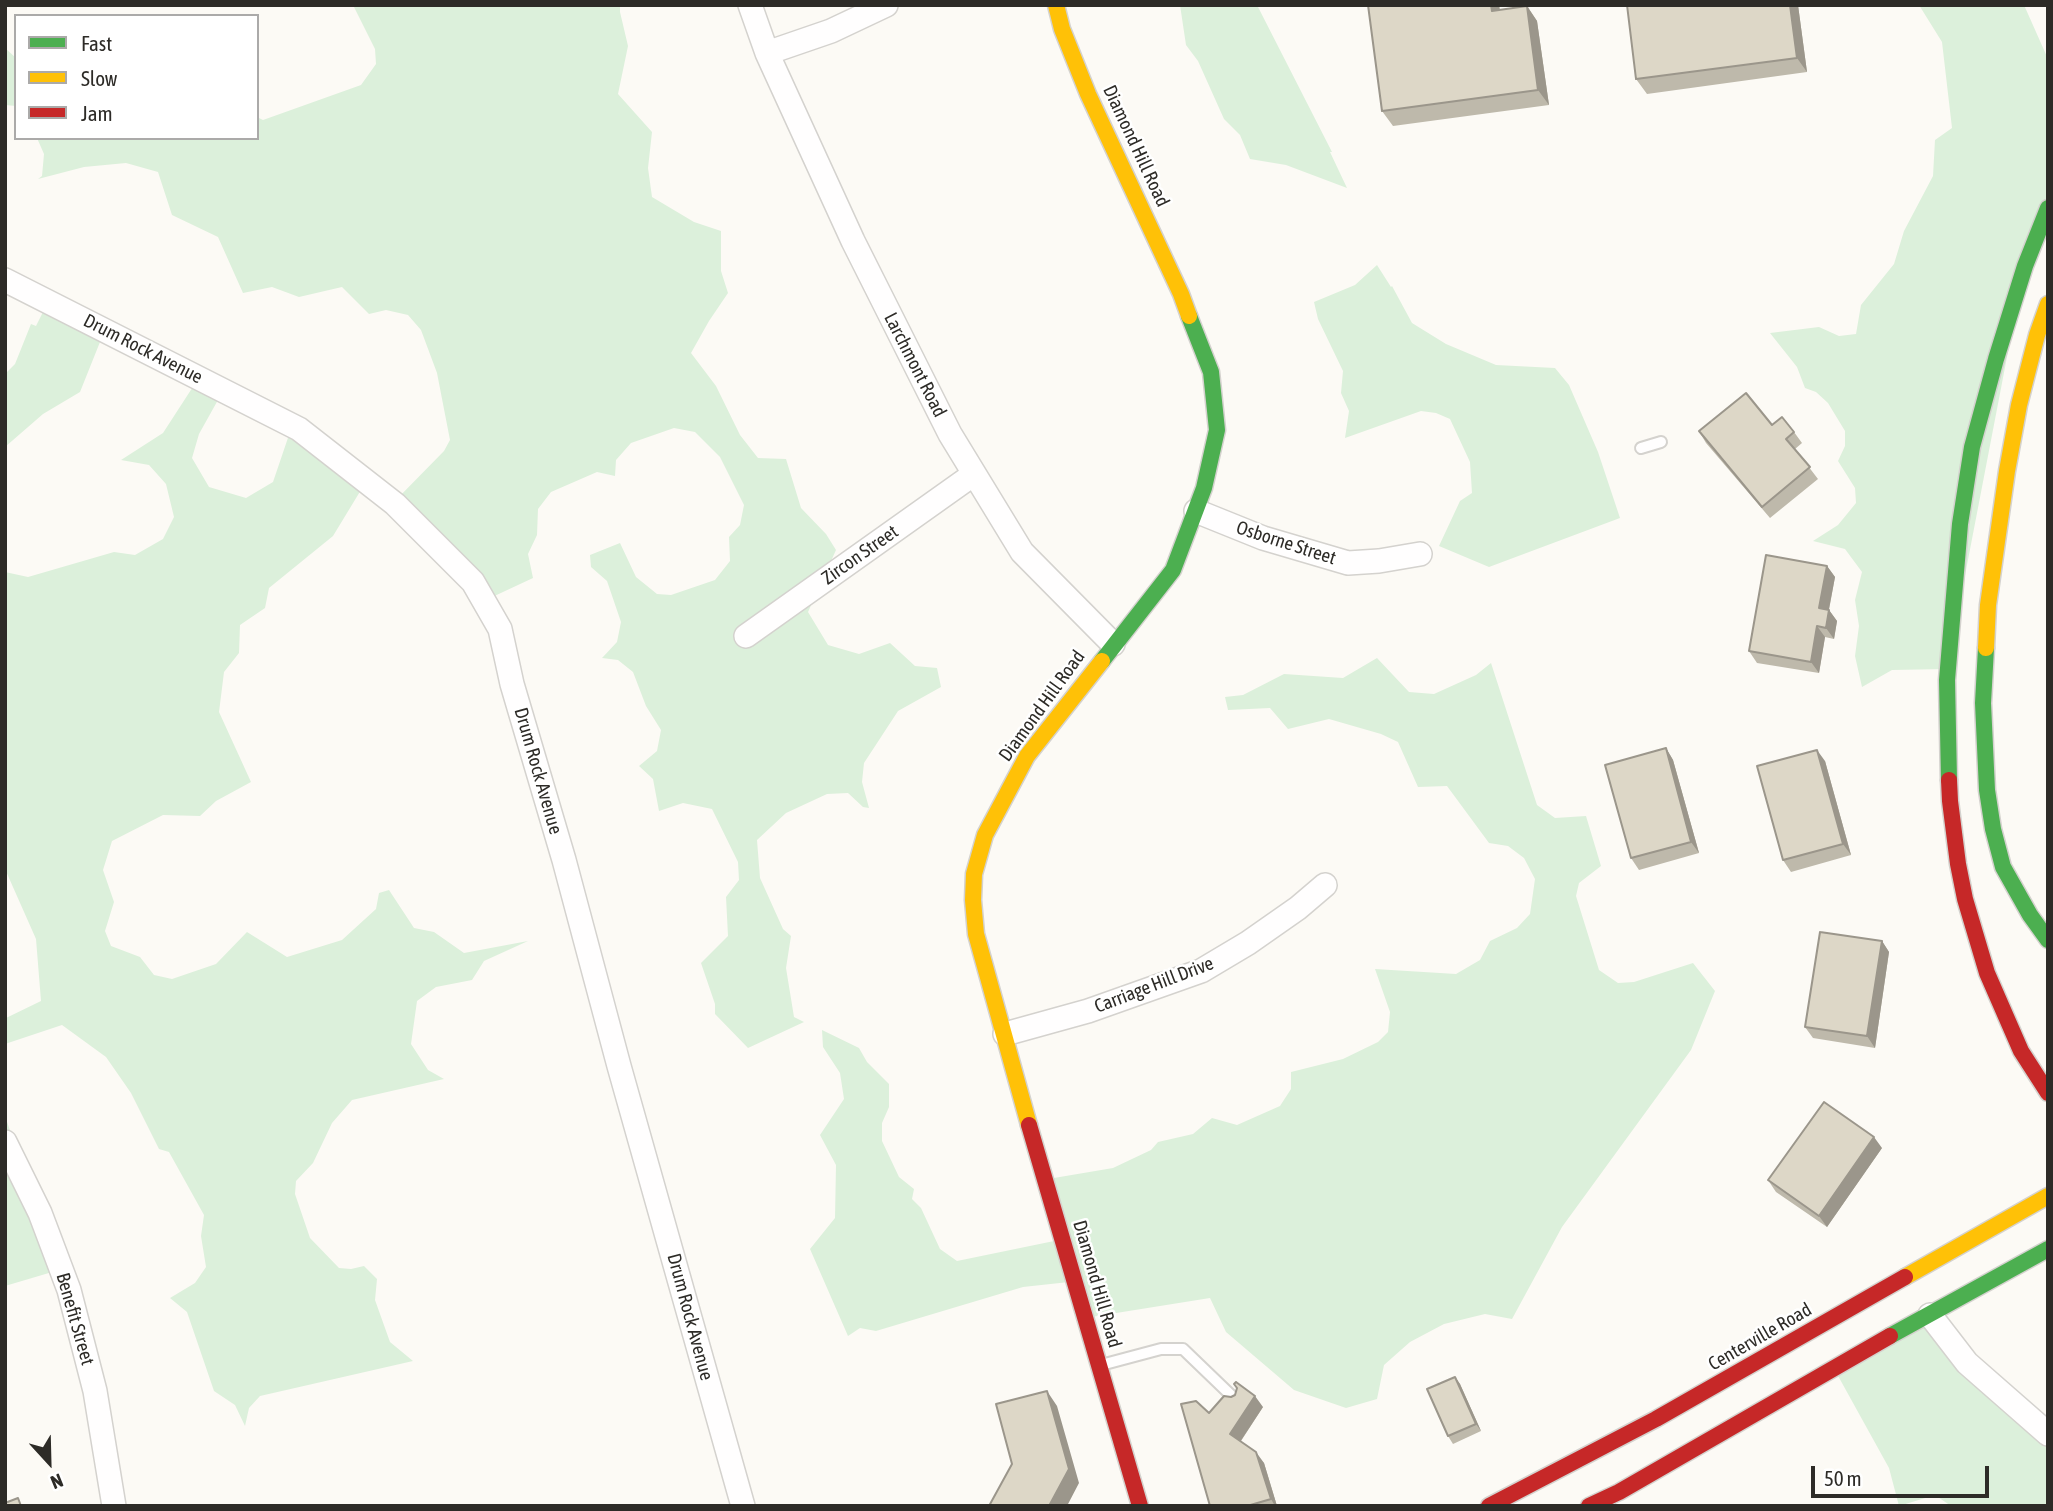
<!DOCTYPE html>
<style>
body{margin:0}
#map{position:relative;width:2053px;height:1511px;overflow:hidden;background:#fcfaf5;font-family:"Asap Condensed",sans-serif}
canvas{display:block}
.frame{position:absolute;inset:0;border:7px solid #2d2b27;pointer-events:none}
.legend{position:absolute;left:14px;top:14px;width:245px;height:126px;box-sizing:border-box;background:#fff;border:2px solid #abaaa9;margin:0;padding:9px 12px;list-style:none;font-size:21px;color:#2d2b27}
.legend li{display:flex;align-items:center;gap:14px;height:35px}
.legend b{width:35px;border:2px solid #abaaa9}
.north{position:absolute;left:14px;top:1427px;width:70px;height:70px;-webkit-text-stroke:5px #fff;paint-order:stroke;rotate:158deg;font-size:19px;font-weight:700;line-height:28px;text-align:center;color:#2d2b27}
.north::after{content:'';display:block;margin:auto;width:24px;height:32px;background:#2d2b27;clip-path:polygon(50% 0,100% 100%,50% 72%,0 100%)}
.scale{position:absolute;left:1811px;top:1466px;width:178px;height:32px;box-sizing:border-box;border:4px solid #2d2b27;border-top:0;padding-left:9px;font-size:21px;line-height:24px;white-space:nowrap;color:#2d2b27;-webkit-text-stroke:5px #fff;paint-order:stroke}
</style>
<div id="map">
<canvas width="2053" height="1511"></canvas>
<div class="frame"></div>
<ul class="legend">
<li><b style="height:9px;background:#4caf50"></b>Fast</li>
<li><b style="height:9px;background:#ffc107"></b>Slow</li>
<li><b style="height:9px;background:#c62828"></b>Jam</li>
</ul>
<div class="north">N</div>
<div class="scale">50 m</div>
</div>
<script>
const context = document.querySelector('canvas').getContext('2d');
context.lineJoin = 'round';
function paint(path, color) {
  context.fillStyle = color;
  context.fill(path, 'evenodd');
}
function shape(rows) {
  const path = new Path2D();
  for (const r of rows) {
    path.moveTo(r[0], r[1]);
    for (let i = 2; i < r.length; i += 2) path.lineTo(r[i], r[i + 1]);
  }
  return path;
}
function strokePath(path, color, width, dash) {
  context.strokeStyle = color;
  context.lineWidth = width;
  context.lineCap = dash ? 'butt' : 'round';
  context.setLineDash(dash || []);
  context.stroke(path);
}
function drawText(font, color, halo, rows, align = 'center') {
  context.font = font + ' "Asap Condensed",sans-serif';
  context.lineWidth = 5;
  context.setLineDash([]);
  context.textBaseline = 'middle';
  context.strokeStyle = halo;
  context.fillStyle = color;
  for (const [text, x, y, turn = 0] of rows) {
    context.save();
    context.translate(x, y);
    context.rotate((+turn || 0) * Math.PI / 180);
    context.textAlign = isNaN(turn) ? turn : align;
    if (halo) context.strokeText(text, 0, 0);
    context.fillText(text, 0, 0);
    context.restore();
  }
}
paint(shape([
 [353,5,620,5,620,12,628,46,618,94,652,132,648,168,652,197,694,222,721,231,721,271,728,293,709,321,691,353,716,386,740,435,758,458,786,459,801,508,826,534,836,550,808,612,828,645,859,654,890,643,915,666,937,668,941,687,898,711,864,763,862,782,869,808,863,807,848,793,827,794,786,813,757,840,760,878,783,929,791,936,786,968,794,1017,804,1022,748,1048,715,1014,715,1004,701,963,728,936,726,897,739,880,738,862,712,809,683,803,659,811,653,779,639,766,657,751,661,730,646,706,633,672,618,660,602,658,617,642,621,622,607,581,591,567,590,555,620,543,636,577,657,594,671,595,715,580,730,561,729,537,740,525,744,505,720,457,695,432,674,428,631,443,616,460,615,476,597,472,551,492,538,509,537,535,528,554,533,578,488,599,393,503,444,451,450,440,437,373,421,330,408,315,386,310,369,314,342,287,299,297,272,287,243,293,218,237,172,215,158,172,126,163,84,167,38,179,42,176,44,154,37,138,257,138,257,117,263,120,361,85,376,64,375,49],
 [1180,5,1257,5,1332,152,1330,152,1347,188,1286,165,1250,159,1240,135,1224,119,1198,61,1186,45],
 [1919,5,2024,5,2048,59,2048,212,2022,279,1947,669,1892,670,1862,687,1855,656,1859,626,1855,600,1862,572,1845,549,1813,541,1838,525,1856,503,1855,488,1838,461,1845,446,1845,431,1828,403,1816,392,1805,388,1797,367,1770,333,1819,327,1839,336,1856,334,1861,305,1894,264,1904,231,1933,176,1935,140,1952,128,1942,42],
 [5,48,16,58,16,106,5,105],
 [1377,265,1391,287,1392,286,1412,323,1446,344,1496,365,1555,368,1569,385,1598,452,1620,518,1489,567,1439,546,1460,501,1472,493,1470,462,1450,419,1436,413,1421,411,1345,438,1349,411,1341,393,1343,371,1318,319,1314,302,1355,285],
 [49,300,104,332,80,392,43,414,5,447,5,374,15,364,31,324,36,326],
 [198,379,223,391,199,434,192,458,209,487,246,498,273,482,292,426,364,485,333,536,269,588,265,608,240,625,239,653,224,672,219,712,251,782,216,801,200,816,163,815,112,841,103,870,114,902,105,931,111,946,140,957,154,975,172,979,216,964,247,932,287,957,342,940,376,909,379,893,389,890,414,928,434,932,464,953,528,941,484,961,472,980,436,987,417,1001,411,1044,428,1070,444,1079,352,1100,332,1123,313,1163,296,1181,295,1194,310,1238,339,1268,351,1269,364,1266,377,1279,375,1300,390,1342,413,1361,260,1396,249,1408,245,1426,235,1405,214,1391,187,1312,170,1298,195,1283,206,1267,201,1236,204,1215,169,1152,159,1149,131,1093,106,1057,62,1025,5,1044,6,1018,41,1001,36,939,5,869,5,572,28,577,114,552,135,555,163,539,174,517,166,484,149,465,121,460,163,433],
 [1377,658,1409,692,1434,694,1476,675,1491,663,1537,805,1555,818,1586,816,1601,866,1579,883,1576,896,1599,970,1618,983,1634,982,1693,963,1715,991,1691,1050,1562,1227,1512,1319,1485,1314,1444,1324,1410,1342,1384,1365,1377,1399,1346,1408,1294,1390,1226,1332,1210,1298,1085,1318,1069,1282,1023,1287,876,1331,860,1328,848,1336,810,1249,835,1218,836,1165,820,1135,844,1099,840,1073,823,1047,822,1030,859,1048,867,1062,889,1084,889,1107,882,1123,882,1141,899,1177,914,1189,912,1199,921,1208,940,1249,957,1261,1059,1240,1048,1179,1113,1168,1151,1150,1158,1142,1193,1134,1212,1118,1237,1125,1280,1106,1291,1089,1291,1072,1343,1059,1378,1042,1388,1032,1390,1012,1375,969,1456,974,1480,960,1490,941,1517,928,1530,914,1535,879,1524,858,1508,846,1489,843,1447,786,1418,787,1398,742,1381,734,1329,719,1288,729,1270,708,1228,710,1225,697,1243,695,1284,674,1343,678],
 [5,1116,59,1270,5,1286],
 [1928,1320,2048,1437,2048,1506,1951,1506,1935,1495,1899,1506,1889,1468,1837,1374]
]), '#dcf0db');
const lane = shape([
 [1641,448,1661,442],
 [1101,1365,1161,1349,1183,1349,1237,1401]
]);
const street = shape([
 [750,5,767,53,853,241,950,434,1022,552,1113,644],
 [767,53,831,31,886,5],
 [5,280,299,429,395,504,473,582,500,629,512,684,564,860,619,1066,743,1506],
 [1196,511,1263,538,1348,563,1379,561,1420,554],
 [746,636,974,474],
 [1005,1034,1088,1011,1201,971,1248,943,1298,908,1325,885],
 [5,1142,40,1213,69,1290,95,1391,114,1506],
 [1930,1315,1967,1363,2048,1434]
]);
const fast = shape([
 [1986,648,1983,703,1987,790,1993,829,2003,867,2030,915,2048,940],
 [1102,661,1173,570,1204,488,1217,430,1211,372,1189,316],
 [1949,780,1947,680,1960,524,1972,447,1996,359,2025,266,2048,208],
 [1890,1336,2048,1249]
]);
const slow = shape([
 [1056,5,1062,29,1088,94,1181,294,1189,316],
 [1986,648,1988,605,2007,471,2019,405,2037,335,2048,304],
 [1029,1125,976,934,973,900,974,874,985,835,1027,756,1102,661],
 [1905,1277,2048,1196]
]);
const jam = shape([
 [1949,780,1950,801,1958,864,1965,899,1987,973,2021,1051,2048,1093],
 [1029,1125,1140,1506],
 [1489,1506,1656,1419,1905,1277],
 [1589,1506,1619,1492,1890,1336]
]);
strokePath(lane, '#d4d2ce', 14);
strokePath(street, '#d4d2ce', 26);
strokePath(fast, '#d4d2ce', 19);
strokePath(slow, '#d4d2ce', 19);
strokePath(jam, '#d4d2ce', 19);
strokePath(lane, '#fffefe', 10);
strokePath(street, '#fffefe', 23);
strokePath(fast, '#4caf50', 16);
strokePath(slow, '#ffc107', 16);
strokePath(jam, '#c62828', 16);
paint(shape([
 [1368,5,1499,5,1500,10,1527,6,1537,21,1549,105,1393,126,1382,111],
 [1627,5,1798,5,1807,72,1647,94,1636,79],
 [1772,425,1794,432,1802,443,1795,449,1818,479,1770,518,1706,443,1699,431],
 [1827,566,1835,577,1829,610,1837,621,1834,639,1825,637,1819,673,1757,663,1749,651],
 [1666,748,1673,760,1699,853,1639,870,1631,858],
 [1825,761,1851,855,1791,872,1783,860],
 [1882,941,1889,952,1875,1048,1813,1038,1805,1027],
 [1882,1148,1827,1227,1776,1192,1768,1180],
 [1455,1377,1460,1384,1481,1431,1453,1444,1448,1436],
 [1263,1407,1241,1441,1264,1463,1277,1506,1210,1506,1209,1413]
]), '#beb9ab');
paint(shape([
 [1491,5,1499,5,1502,26,1492,11],
 [1790,5,1798,5,1807,72,1797,58],
 [1527,6,1537,21,1549,105,1538,90],
 [1827,566,1835,577,1827,619,1819,608],
 [1829,610,1837,621,1834,639,1826,628],
 [1817,626,1825,637,1819,673,1811,662],
 [1666,748,1673,760,1699,853,1691,842],
 [1817,750,1825,761,1851,855,1843,844],
 [1882,941,1889,952,1875,1048,1867,1036],
 [1874,1137,1882,1148,1827,1227,1819,1216],
 [1455,1377,1460,1384,1481,1431,1476,1424],
 [1047,1391,1057,1406,1079,1483,1067,1506,1049,1506],
 [1255,1396,1263,1407,1238,1445,1230,1434],
 [1256,1452,1264,1463,1277,1506,1275,1506,1271,1499]
]), '#9b968b');
const building = shape([
 [1368,5,1491,5,1492,11,1527,6,1538,90,1382,111,1368,5],
 [1627,5,1790,5,1797,58,1636,79,1627,5],
 [1746,393,1772,425,1782,417,1794,432,1786,439,1810,467,1762,507,1699,431,1746,393],
 [1766,555,1827,566,1819,608,1829,610,1826,628,1817,626,1811,662,1749,651,1766,555],
 [1666,748,1691,842,1631,858,1605,765,1666,748],
 [1817,750,1843,844,1783,860,1757,766,1817,750],
 [1820,932,1882,941,1867,1036,1805,1027,1820,932],
 [1824,1102,1874,1137,1819,1216,1768,1180,1824,1102],
 [1455,1377,1476,1424,1448,1436,1427,1389,1455,1377],
 [1236,1382,1255,1396,1230,1434,1256,1452,1271,1499,1247,1506,1210,1506,1181,1404,1196,1401,1209,1413,1224,1396,1231,1397,1235,1395,1237,1388,1234,1384,1236,1382],
 [1047,1391,1069,1469,1049,1506,989,1506,1012,1464,996,1404,1047,1391],
 [18,1498,21,1506,5,1506,5,1503,18,1498]
]);
paint(building, '#ddd7c7');
strokePath(building, '#9b968b', 2);
drawText('19px', '#2d2b27', '#fff', [
 ["Diamond Hill Road",1136,146,65],
 ["Drum Rock Avenue",143,349,27],
 ["Larchmont Road",915,365,63],
 ["Osborne Street",1286,543,18],
 ["Zircon Street",860,555,-35],
 ["Diamond Hill Road",1042,706,-54],
 ["Drum Rock Avenue",538,771,74],
 ["Carriage Hill Drive",1154,985,-21],
 ["Diamond Hill Road",1097,1284,74],
 ["Drum Rock Avenue",690,1317,75],
 ["Benefit Street",75,1319,74],
 ["Centerville Road",1760,1337,-30]
]);
</script>
